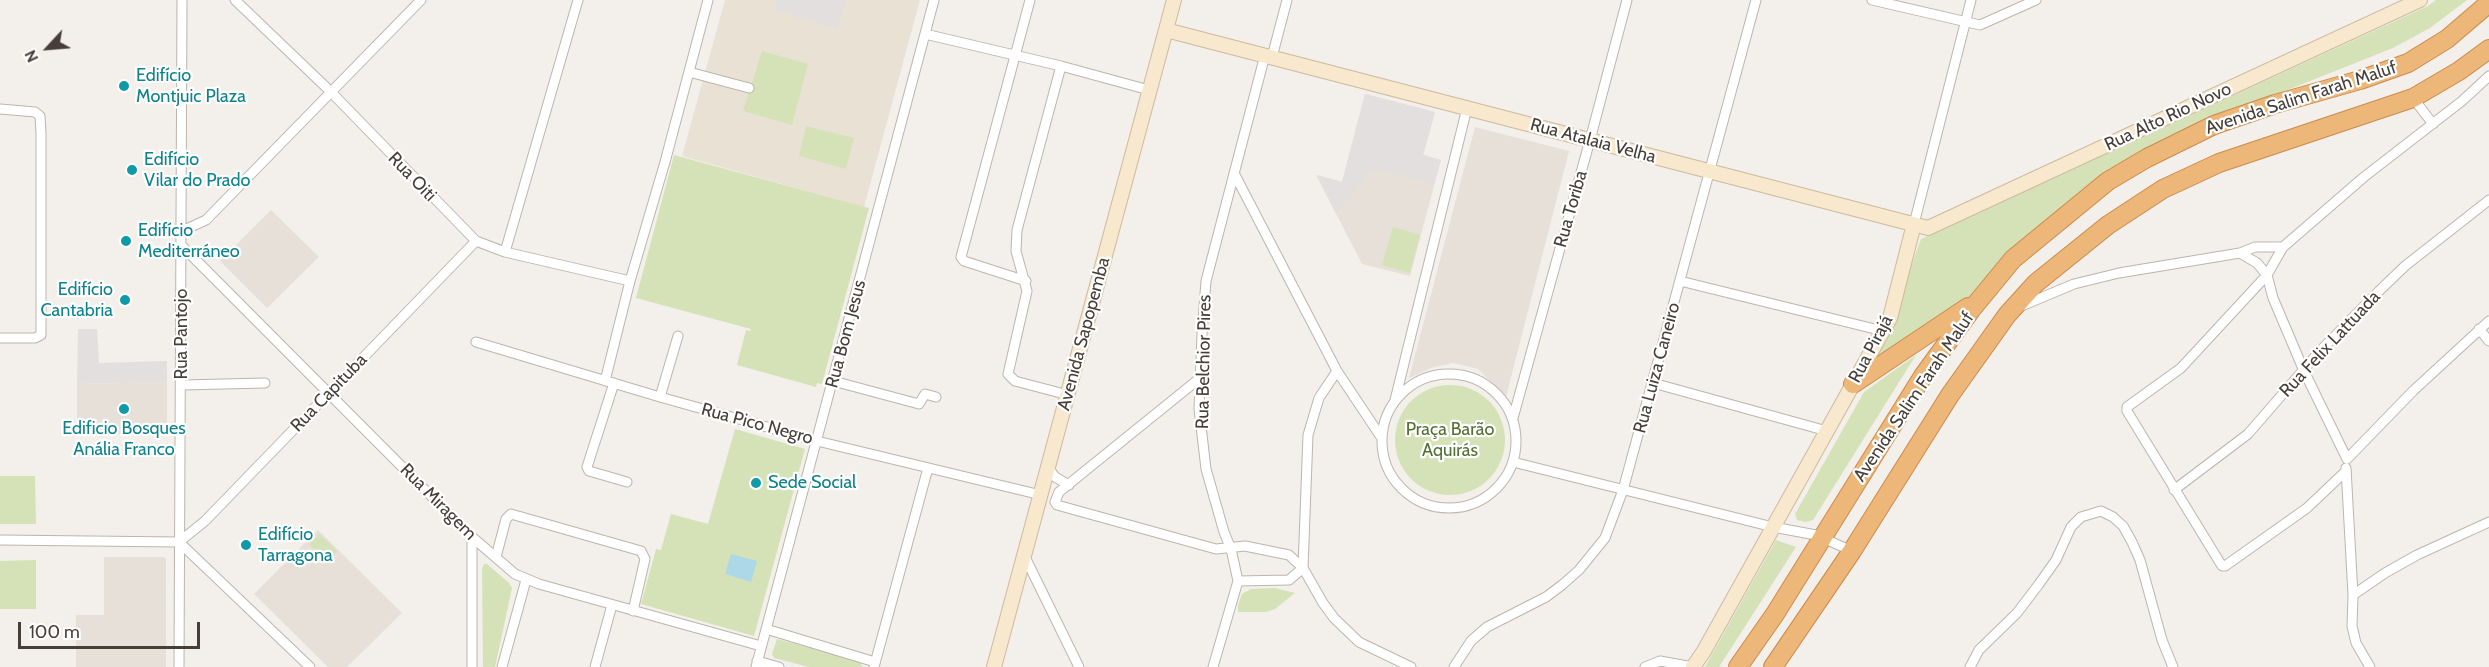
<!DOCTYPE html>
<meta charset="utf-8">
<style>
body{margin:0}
#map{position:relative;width:2489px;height:667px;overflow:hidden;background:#f3efea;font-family:Cabin,sans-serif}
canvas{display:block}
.north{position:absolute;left:18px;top:18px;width:60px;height:60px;-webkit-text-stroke:4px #fff;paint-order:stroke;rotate:244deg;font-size:16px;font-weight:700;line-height:24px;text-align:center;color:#463f39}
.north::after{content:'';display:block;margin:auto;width:21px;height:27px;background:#463f39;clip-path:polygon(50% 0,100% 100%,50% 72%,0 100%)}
.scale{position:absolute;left:18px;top:622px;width:182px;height:27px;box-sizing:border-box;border:3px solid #463f39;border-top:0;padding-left:8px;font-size:18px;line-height:21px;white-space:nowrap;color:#463f39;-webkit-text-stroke:4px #fff;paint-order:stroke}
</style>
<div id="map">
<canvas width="2489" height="667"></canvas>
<div class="north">N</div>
<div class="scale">100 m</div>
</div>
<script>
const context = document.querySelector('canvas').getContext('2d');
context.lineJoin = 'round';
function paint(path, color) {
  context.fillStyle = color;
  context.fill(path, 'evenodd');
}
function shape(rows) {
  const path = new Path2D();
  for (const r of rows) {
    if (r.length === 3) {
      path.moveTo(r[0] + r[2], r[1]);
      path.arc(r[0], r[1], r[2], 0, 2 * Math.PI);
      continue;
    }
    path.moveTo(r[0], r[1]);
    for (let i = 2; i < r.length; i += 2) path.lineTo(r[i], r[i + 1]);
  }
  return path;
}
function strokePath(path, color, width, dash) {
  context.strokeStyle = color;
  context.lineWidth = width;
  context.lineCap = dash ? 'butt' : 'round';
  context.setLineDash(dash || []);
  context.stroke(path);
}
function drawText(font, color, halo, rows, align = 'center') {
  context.font = font + ' Cabin,sans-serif';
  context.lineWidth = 4.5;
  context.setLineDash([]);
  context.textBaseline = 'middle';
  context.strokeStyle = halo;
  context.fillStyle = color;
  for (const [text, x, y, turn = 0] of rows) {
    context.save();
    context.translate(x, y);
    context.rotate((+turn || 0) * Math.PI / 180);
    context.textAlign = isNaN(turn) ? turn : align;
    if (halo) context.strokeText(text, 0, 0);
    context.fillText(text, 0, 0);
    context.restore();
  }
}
paint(shape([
 [1365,94,1435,112,1423,155,1441,160,1410,276,1362,264,1316,175,1342,182],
 [1475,127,1569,151,1506,397,1478,369,1453,363,1431,368,1409,378],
 [271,210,319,257,267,308,220,261],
 [167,382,167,434,77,434,77,384],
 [318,530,402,613,347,667,328,667,254,594],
 [104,557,164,557,166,559,166,667,76,667,76,615,104,615]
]), '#e6e0d8');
paint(shape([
 [725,0,920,0,864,207,682,156]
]), '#eae1d5');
paint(shape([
 [2436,0,2467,0,2430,28,2393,48,2184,131,2133,158,2082,190,2014,246,1969,301,1877,358,1921,239,2428,6],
 [762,51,808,64,792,125,743,111],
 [806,126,854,138,846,169,799,156],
 [674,155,869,208,822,384,817,383,816,387,737,365,746,330,750,331,751,329,636,298],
 [1393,227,1420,235,1410,273,1382,265],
 [1916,355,1813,520,1806,522,1797,520,1795,514,1864,392],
 [1450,440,55],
 [735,429,805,449,754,636,641,604,656,549,661,550,671,514,708,524],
 [0,476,35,476,36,524,0,524],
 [319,534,337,551,327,561,309,544],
 [1776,540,1796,547,1719,667,1705,667],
 [36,560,36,609,0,609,0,561],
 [484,564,487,564,509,583,512,588,495,667,483,667,482,569],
 [1275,588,1295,593,1275,609,1266,612,1238,612,1238,605,1242,594,1251,589],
 [777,639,859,661,863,667,809,667,774,658,772,654]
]), '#d5e2b7');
paint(shape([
 [777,0,846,0,838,29,775,11],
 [1365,94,1435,112,1423,155,1441,160,1434,184,1373,169,1336,213,1317,175,1342,182],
 [78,329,97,329,99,363,167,361,167,382,77,384]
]), '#e2dfde');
paint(shape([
 [731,554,757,561,751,582,725,574]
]), '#add8e8');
const street = shape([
 [235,0,330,91,476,241,505,252,630,281],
 [1872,0,1980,25,2036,0],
 [925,34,1061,66,1149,90],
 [1272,57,1287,0],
 [1061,66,1017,230,1016,251,1027,291,1008,374,1015,381,1068,395],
 [689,72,749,88],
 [2413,98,2433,124],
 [0,109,35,112,40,116,41,133,41,335,35,338,0,338],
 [1234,173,1337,371,1381,437],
 [1914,224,1971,0],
 [182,231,206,220,421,0],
 [182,246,472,537,515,574,539,584,761,646],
 [505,252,578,0],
 [2240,253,2255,247,2283,247],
 [1026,281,964,261,961,257,1030,0],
 [1680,281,1883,331],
 [2019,307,2074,284,2119,273,2240,253,2257,263,2267,275,2273,298,2304,371,2347,459],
 [2479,329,2489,341],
 [476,342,660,397,817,441,1041,495],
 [1449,441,67],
 [1200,378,1059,492,1055,502,1057,505,1216,549,1245,546,1289,555,1303,568,1323,603,1334,618,1359,642,1411,667],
 [605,381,630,281,665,162,708,0],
 [833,381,919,404,925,394,936,397],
 [614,383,587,467,589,471,627,482],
 [1653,383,1827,431],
 [182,385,265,383],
 [660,397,678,336],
 [1395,400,1467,108],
 [1513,418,1590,140,1627,0],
 [2347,459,2413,391,2489,321],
 [1513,462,1773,527,1816,535,1852,551],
 [1048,467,1055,477,1069,485],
 [2346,468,2353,595],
 [2346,471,2307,508,2225,566,2222,566,2127,411,2127,407,2181,368,2267,275,2283,247,2364,177,2462,101,2489,76],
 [2174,490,2248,434,2319,352,2379,291,2405,266,2489,200],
 [0,540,179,542,310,667],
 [179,542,205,521,476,241],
 [1024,555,1079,667],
 [496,557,506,519,511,514,641,551,645,559,633,611],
 [1303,568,1308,435,1319,398,1337,371],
 [1238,581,1289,580,1303,568],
 [766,629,875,662],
 [757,661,779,667],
 [179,667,182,0],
 [472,667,472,537],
 [502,667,526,580],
 [595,667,612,605],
 [756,667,934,0],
 [874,667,928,468],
 [1213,667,1238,581,1231,549,1224,532,1206,469,1199,409,1202,334,1206,281,1265,55],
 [1454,667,1471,641,1487,627,1546,597,1562,585,1579,570,1605,538,1623,490,1756,0],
 [1645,667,1660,661,1693,667],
 [1970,667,1979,650,2017,613,2039,584,2056,560,2071,527,2081,517,2101,511,2113,517,2123,526,2132,542,2140,560,2162,640,2173,667],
 [2370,667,2356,643,2352,626,2353,595,2385,573,2417,555,2489,522]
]);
const secondary = shape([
 [1166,30,1928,228,2420,0],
 [994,667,1174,0],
 [1693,667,1704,651,1890,318,1914,224]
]);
const highway = shape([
 [1853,384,1968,307],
 [1738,667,1775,614,1923,376,1971,310,2013,259,2108,181,2147,158,2214,125,2275,104,2360,80,2408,63,2447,39,2489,3],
 [1773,667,1852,551,1950,395,2007,315,2036,283,2108,225,2163,189,2219,163,2413,98,2459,71,2489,49]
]);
strokePath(street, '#bdb5ad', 11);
strokePath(secondary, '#cdba9e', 16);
strokePath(highway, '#cc8a4b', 20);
strokePath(street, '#fff', 9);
strokePath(secondary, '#f8e8ce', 14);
strokePath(highway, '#edb77a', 18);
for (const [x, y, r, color] of [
 [124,86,6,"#0f9aa8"],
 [132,170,6,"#0f9aa8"],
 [126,241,6,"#0f9aa8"],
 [125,300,6,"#0f9aa8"],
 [124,409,6,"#0f9aa8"],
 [756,483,6,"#0f9aa8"],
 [246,545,6,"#0f9aa8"]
]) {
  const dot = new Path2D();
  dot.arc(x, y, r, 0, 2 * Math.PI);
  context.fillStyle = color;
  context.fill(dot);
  strokePath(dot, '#fff', 2);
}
drawText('18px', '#0d838f', '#fff', [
 ["Edifício",136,76],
 ["Montjuic Plaza",136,97],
 ["Edifício",144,160],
 ["Vilar do Prado",144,181],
 ["Edifício",138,231],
 ["Mediterráneo",138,252],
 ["Edifício",113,290,"right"],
 ["Cantabria",113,311,"right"],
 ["Edificio Bosques",124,429,"center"],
 ["Anália Franco",124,450,"center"],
 ["Sede Social",768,483],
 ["Edifício",258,535],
 ["Tarragona",258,556]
], 'left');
drawText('18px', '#463f39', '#fff', [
 ["Avenida Salim Farah Maluf",2301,98,-18],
 ["Rua Alto Rio Novo",2168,117,-25],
 ["Rua Atalaia Velha",1593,141,15],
 ["Rua Oiti",412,177,46],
 ["Rua Toriba",1571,209,-74],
 ["Rua Pantojo",182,334,-90],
 ["Rua Bom Jesus",846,334,-75],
 ["Avenida Sapopemba",1084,334,-75],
 ["Rua Felix Lattuada",2330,344,-47],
 ["Rua Pirajá",1871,349,-62],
 ["Rua Belchior Pires",1204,362,-89],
 ["Rua Luiza Caneiro",1657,368,-75],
 ["Rua Capituba",329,393,-46],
 ["Avenida Salim Farah Maluf",1914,397,-56],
 ["Rua Pico Negro",757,424,15],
 ["Rua Miragem",438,502,45]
]);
drawText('18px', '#537132', '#fff', [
 ["Praça Barão",1450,430],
 ["Aquirás",1450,451]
]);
</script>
